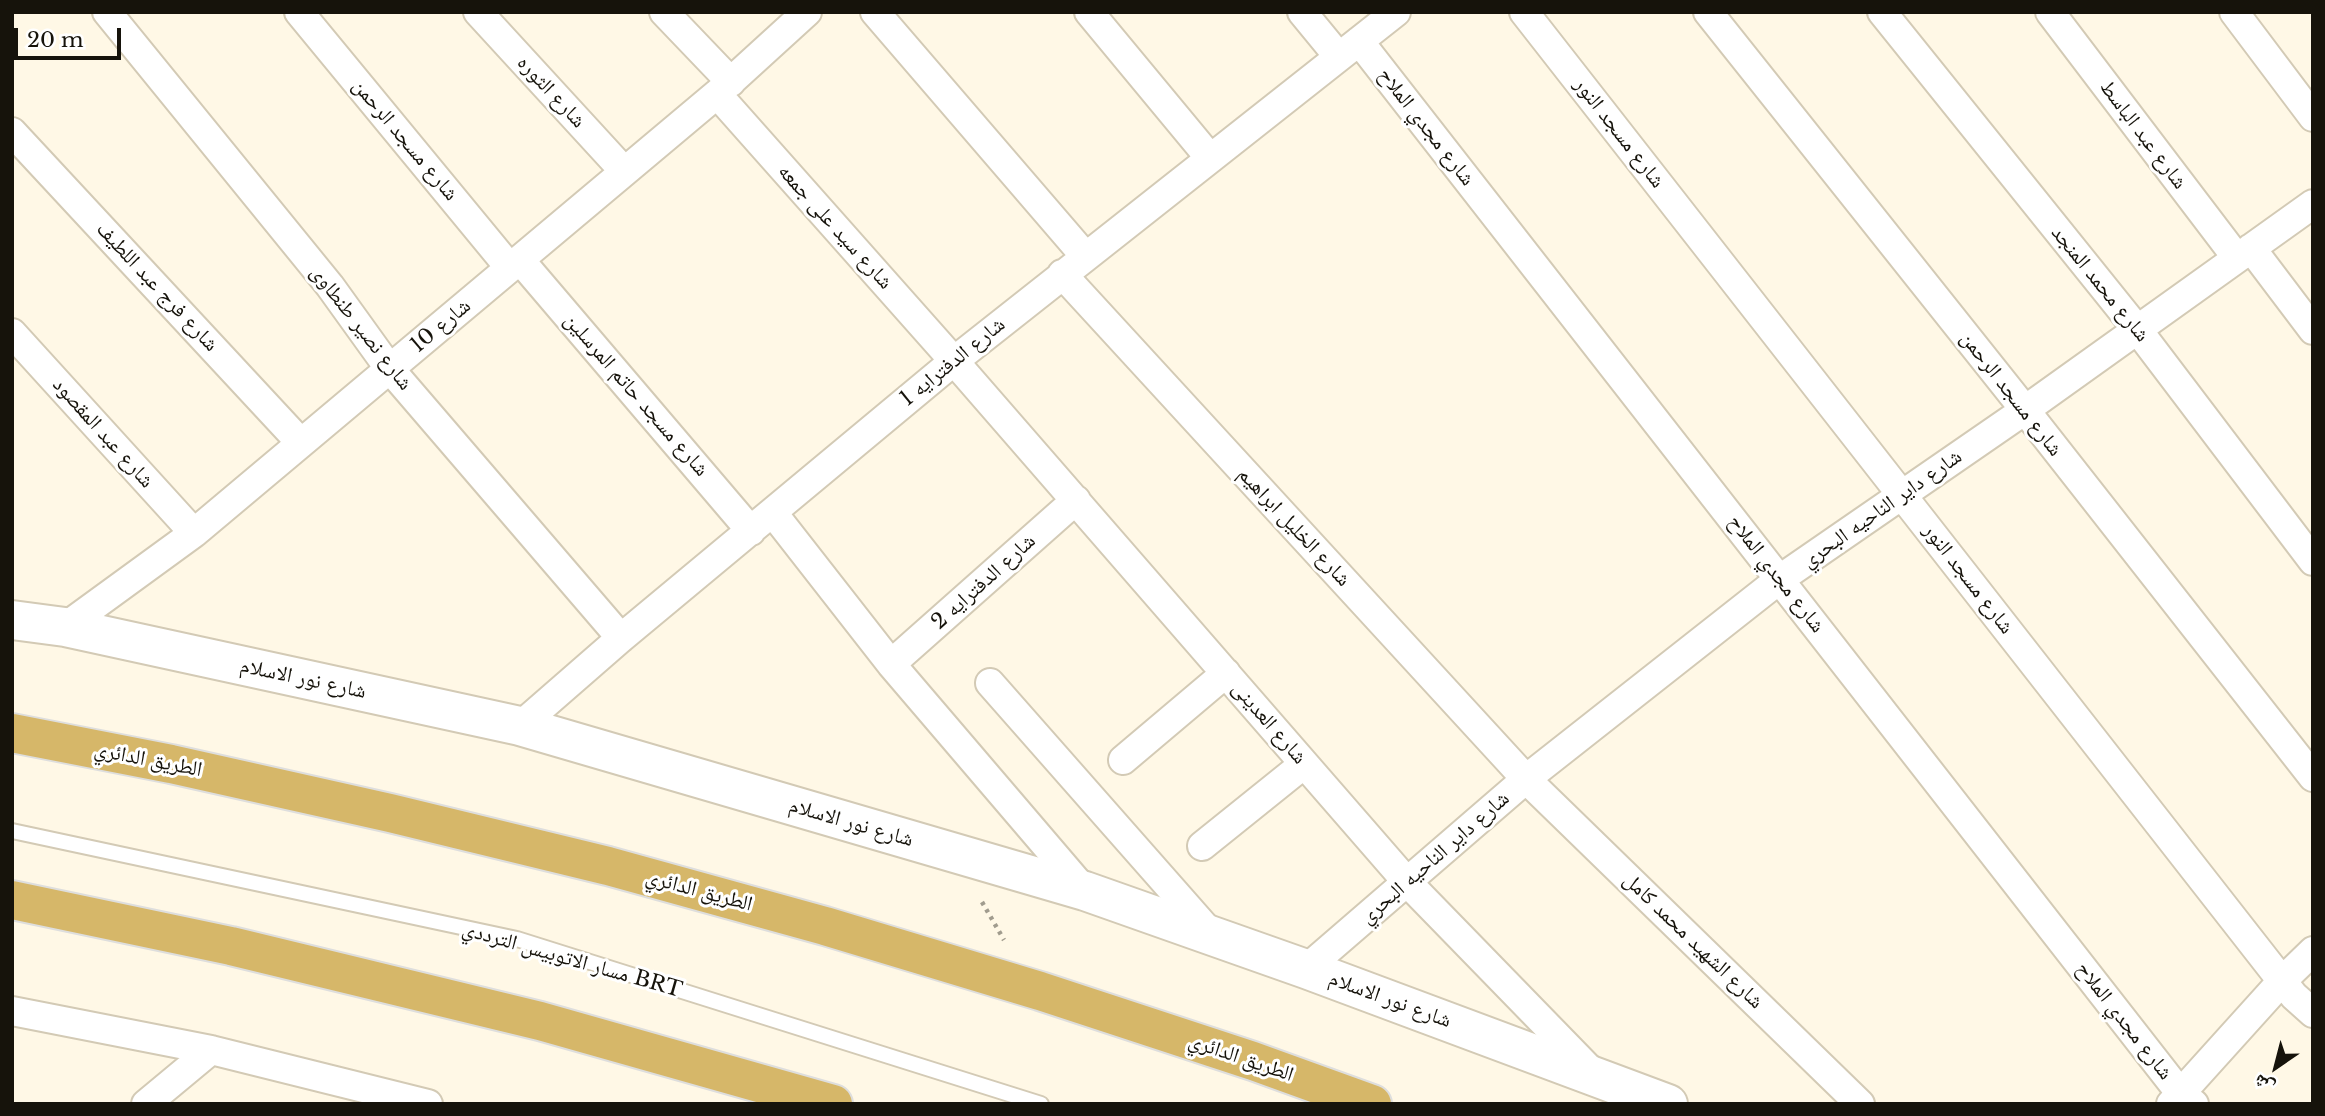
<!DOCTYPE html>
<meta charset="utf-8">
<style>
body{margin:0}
#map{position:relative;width:2325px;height:1116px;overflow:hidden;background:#fff8e6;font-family:"Libre Baskerville","Noto Naskh Arabic",serif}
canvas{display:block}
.frame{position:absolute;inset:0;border:14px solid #16130b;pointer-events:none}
.north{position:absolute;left:2241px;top:1032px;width:70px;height:70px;-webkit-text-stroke:5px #fff;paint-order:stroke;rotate:215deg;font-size:19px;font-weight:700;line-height:28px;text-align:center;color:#16130b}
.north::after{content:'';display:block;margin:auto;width:24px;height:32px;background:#16130b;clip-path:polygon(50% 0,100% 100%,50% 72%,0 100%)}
.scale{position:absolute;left:14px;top:28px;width:107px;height:32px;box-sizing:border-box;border:4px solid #16130b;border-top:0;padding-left:9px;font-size:21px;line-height:24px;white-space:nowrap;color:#16130b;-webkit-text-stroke:5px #fff;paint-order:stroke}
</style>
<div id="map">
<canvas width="2325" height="1116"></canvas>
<div class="frame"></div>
<div class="north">ش</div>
<div class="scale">20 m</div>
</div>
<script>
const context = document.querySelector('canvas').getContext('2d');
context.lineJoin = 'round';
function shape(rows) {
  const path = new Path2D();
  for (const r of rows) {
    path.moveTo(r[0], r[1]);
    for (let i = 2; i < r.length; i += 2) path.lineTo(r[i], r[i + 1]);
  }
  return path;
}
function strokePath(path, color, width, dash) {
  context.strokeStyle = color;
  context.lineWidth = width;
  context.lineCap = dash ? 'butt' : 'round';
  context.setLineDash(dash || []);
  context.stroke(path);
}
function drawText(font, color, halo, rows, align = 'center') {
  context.font = font + ' "Libre Baskerville","Noto Naskh Arabic",serif';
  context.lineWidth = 6;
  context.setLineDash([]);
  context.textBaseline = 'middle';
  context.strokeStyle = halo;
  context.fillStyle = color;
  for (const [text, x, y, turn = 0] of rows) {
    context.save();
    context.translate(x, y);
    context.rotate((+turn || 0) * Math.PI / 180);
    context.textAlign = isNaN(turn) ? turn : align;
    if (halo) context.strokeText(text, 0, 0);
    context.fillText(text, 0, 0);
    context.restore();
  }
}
const lane = shape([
 [12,831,517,939,1041,1104]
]);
const street = shape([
 [107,12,330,286,389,368,621,638],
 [299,12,510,268],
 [478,12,624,171],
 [664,12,731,82],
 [875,12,1085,256],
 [1089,12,1210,158],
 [1302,12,1339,57],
 [1524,12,2282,981,2294,996,2313,1013],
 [1708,12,2025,410,2313,777],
 [1882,12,2137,329,2313,561],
 [2050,12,2237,258],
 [2234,12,2313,117],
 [1359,41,2181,1094,2194,1104],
 [717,94,954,361,1408,883,1591,1071],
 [12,132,301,443],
 [2251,248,2313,330],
 [520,260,751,531],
 [1062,274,1526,779,1860,1104],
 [12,333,194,533],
 [773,513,891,664,1085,891],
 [65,627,194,533,717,94,807,12],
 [891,664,1076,500],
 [990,683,1212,935],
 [520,726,621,638,954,361,1396,12],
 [1123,760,1226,673],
 [1202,846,1304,764],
 [1306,969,1526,779,1780,579,2025,410,2313,204],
 [12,1011,211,1050,428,1104],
 [146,1104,211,1050],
 [2171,1104,2282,981,2313,951]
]);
const secondary = shape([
 [12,620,65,627,520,726,1085,891,1306,969,1668,1104]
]);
const highway = shape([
 [12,733,171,764,390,813,608,866,825,926,1040,991,1253,1061,1372,1104],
 [12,900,231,946,540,1021,833,1104]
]);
strokePath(lane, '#d3cab5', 18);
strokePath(street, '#d3cab5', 32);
strokePath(secondary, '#d3cab5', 42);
strokePath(highway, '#dededd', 42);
strokePath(shape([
 [982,902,1004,940]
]), '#a19c8e', 4.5, [3.5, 5]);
strokePath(lane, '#fff', 14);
strokePath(street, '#fff', 28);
strokePath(secondary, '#fff', 38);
strokePath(highway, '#d6b769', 38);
drawText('21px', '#16130b', '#fff', [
 ["شارع الثوره",551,92,47],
 ["شارع مجدي الملاح",1426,127,52],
 ["شارع مسجد النور",1619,133,52],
 ["شارع عبد الباسط",2143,135,53],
 ["شارع مسجد الرحمن",405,140,50],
 ["شارع سيد على جمعه",835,227,48],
 ["شارع محمد المنجد",2100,284,51],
 ["شارع فرج عبد اللطيف",157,287,47],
 ["شارع 10",441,326,-40],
 ["شارع نصير طنطاوى",361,328,52],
 ["شارع الدفترايه 1",953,362,-39],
 ["شارع مسجد الرحمن",2011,394,52],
 ["شارع مسجد حاتم المرسلين",636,395,49],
 ["شارع عبد المقصود",103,433,48],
 ["شارع داير الناحيه البحري",1882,509,-35],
 ["شارع الخليل ابراهيم",1294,527,47],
 ["شارع مجدي الملاح",1776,574,52],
 ["شارع مسجد النور",1968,579,52],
 ["شارع الدفترايه 2",984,582,-42],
 ["شارع نور الاسلام",303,679,12],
 ["شارع العدينى",1269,723,49],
 ["الطريق الدائري",148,760,11],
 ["شارع نور الاسلام",851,823,16],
 ["شارع داير الناحيه البحري",1435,858,-41],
 ["الطريق الدائري",699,891,15],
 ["شارع الشهيد محمد كامل",1693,941,44],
 ["مسار الاتوبيس الترددي BRT",572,960,16],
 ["شارع نور الاسلام",1390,1000,20],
 ["شارع مجدي الملاح",2124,1021,52],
 ["الطريق الدائري",1241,1058,19]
]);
</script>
